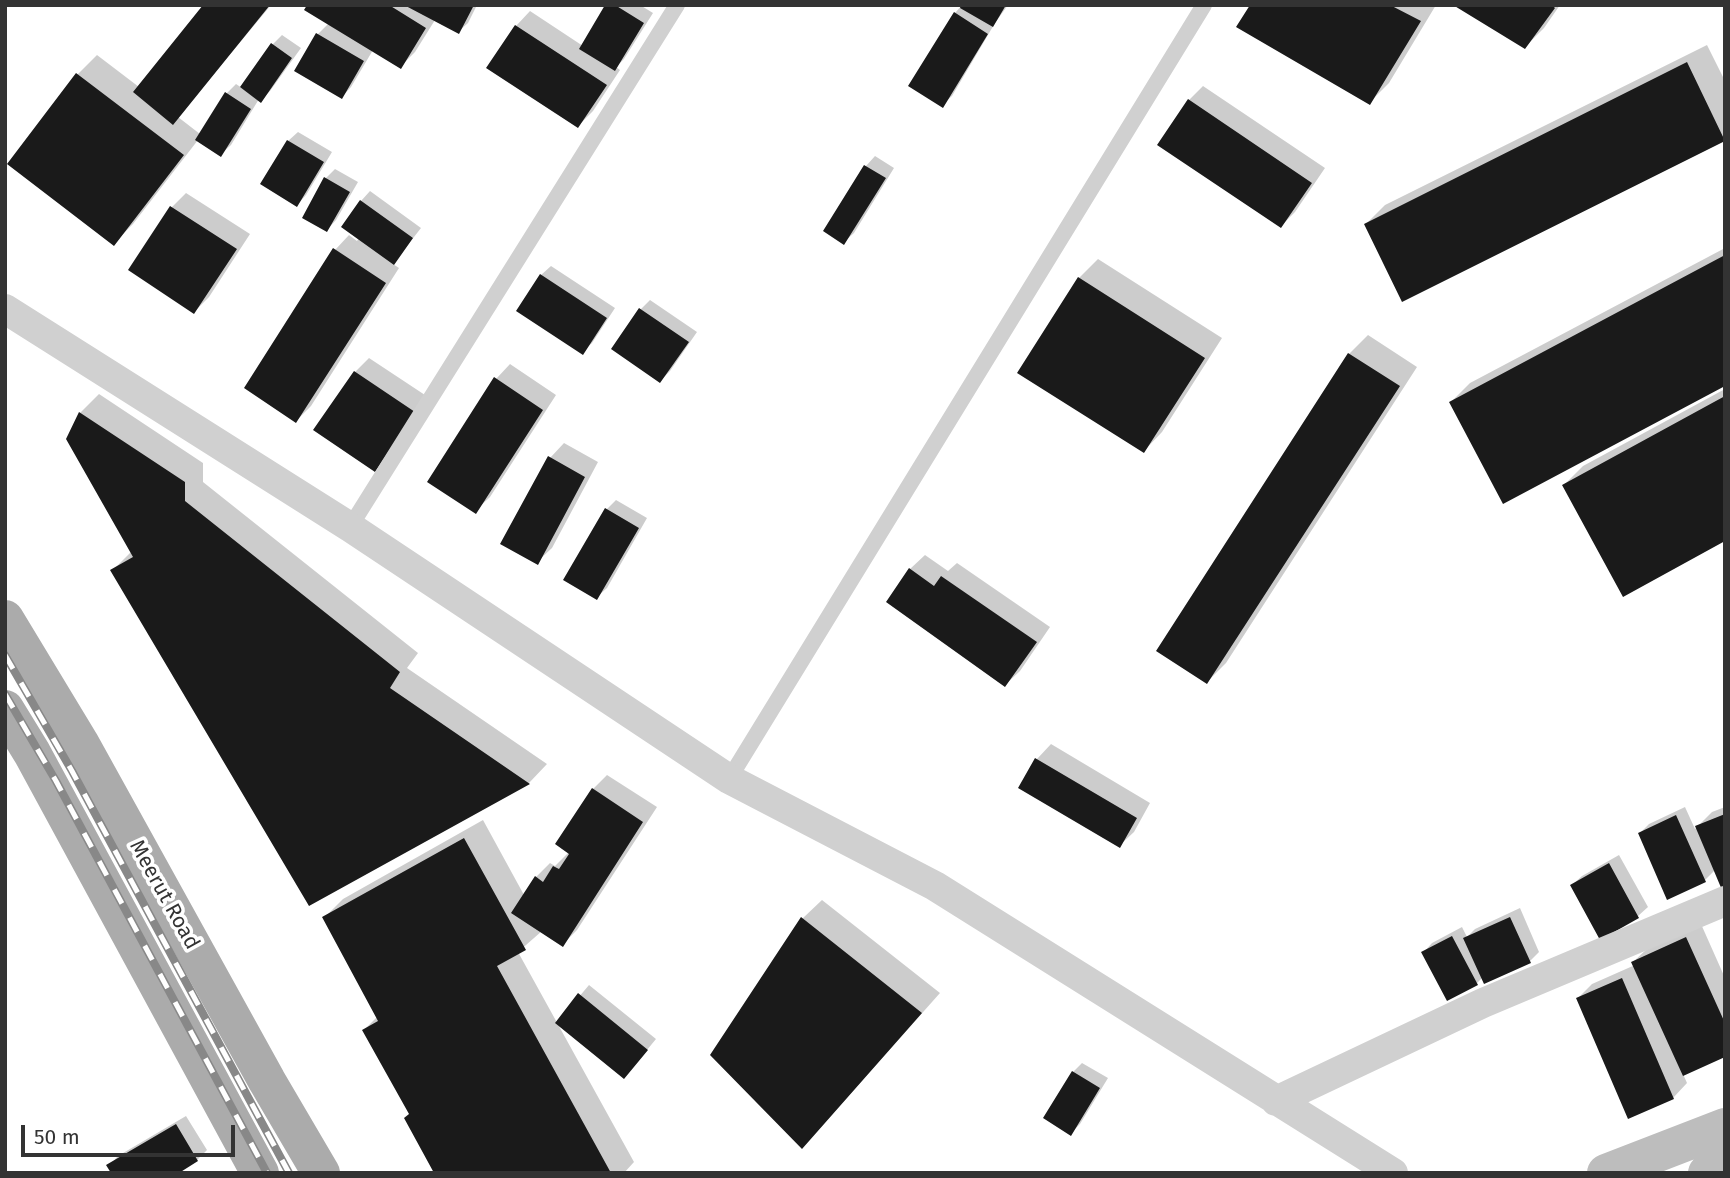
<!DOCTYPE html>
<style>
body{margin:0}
#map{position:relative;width:1730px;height:1178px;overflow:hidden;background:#fff;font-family:"Fira Sans",sans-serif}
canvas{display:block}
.frame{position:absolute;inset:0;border:7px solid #333;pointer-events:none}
.scale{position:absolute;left:21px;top:1125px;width:214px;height:32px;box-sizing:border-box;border:4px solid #333;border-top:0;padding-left:9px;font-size:21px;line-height:24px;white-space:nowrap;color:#333;-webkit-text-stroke:5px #fff;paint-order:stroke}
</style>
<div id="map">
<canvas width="1730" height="1178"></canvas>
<div class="frame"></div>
<div class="scale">50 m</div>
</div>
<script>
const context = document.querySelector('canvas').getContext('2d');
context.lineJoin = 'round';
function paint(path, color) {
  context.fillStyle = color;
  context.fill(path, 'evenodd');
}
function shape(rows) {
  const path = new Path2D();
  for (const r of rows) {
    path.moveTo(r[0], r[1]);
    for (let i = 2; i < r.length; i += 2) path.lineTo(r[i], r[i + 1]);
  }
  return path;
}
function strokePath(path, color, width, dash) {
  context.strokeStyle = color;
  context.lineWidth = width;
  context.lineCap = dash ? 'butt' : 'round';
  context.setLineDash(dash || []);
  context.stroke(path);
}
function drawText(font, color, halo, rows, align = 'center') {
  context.font = font + ' "Fira Sans",sans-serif';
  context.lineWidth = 7;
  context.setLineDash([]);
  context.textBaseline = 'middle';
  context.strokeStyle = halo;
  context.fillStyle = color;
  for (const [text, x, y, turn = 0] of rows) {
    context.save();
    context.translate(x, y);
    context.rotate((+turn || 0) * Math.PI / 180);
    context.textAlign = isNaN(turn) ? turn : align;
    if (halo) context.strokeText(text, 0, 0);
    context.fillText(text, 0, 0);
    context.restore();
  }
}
paint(shape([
 [205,5,271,5,178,117,200,134,226,94,236,84,242,88,273,44,282,35,301,48,270,91,261,100,259,99,231,145,221,154,198,140,133,224,114,243,10,163,78,74,97,55,139,87],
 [309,5,477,5,468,23,458,32,435,20,415,52,400,67,373,50,351,87,342,97,296,70,318,34,329,23],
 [607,5,640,5,653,13,624,59,616,67,620,70,593,111,578,126,489,67,516,26,530,11,583,46],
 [962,5,1008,5,995,23,952,96,942,105,955,13],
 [1252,5,1436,5,1389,83,1370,102],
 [1456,5,1560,5,1544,28,1525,47],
 [1707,45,1725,81,1725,139,1403,299,1366,224,1385,205],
 [1203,86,1325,168,1295,212,1281,226,1189,100],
 [298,132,332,152,306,195,297,205,288,141],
 [875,156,894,168,854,233,844,242,825,230,866,166],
 [335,169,358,182,336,220,327,230,325,179],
 [370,191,421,228,393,264,399,268,311,406,296,421,335,250,349,235,357,241,359,238,361,201],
 [186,193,250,234,209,297,194,312,172,207],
 [1725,248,1725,385,1451,402,1470,383],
 [1098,259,1222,338,1162,432,1144,451,1079,278],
 [551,266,615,308,592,343,582,352,541,275],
 [650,300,697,332,670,371,660,381,614,348,641,309],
 [1368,335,1417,367,1226,663,1207,682,1349,354],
 [369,358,428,397,389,455,355,372],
 [510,364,556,395,490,497,475,511,496,379],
 [1725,389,1725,539,1564,485,1583,466],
 [99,394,203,463,203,482,418,653,407,668,547,764,529,783,310,904,112,571,132,551,80,413],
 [564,443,598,462,552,548,537,562,550,458],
 [616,500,647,518,607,588,597,597,607,509],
 [925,555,948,571,957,563,1050,627,1020,671,1005,685,910,569],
 [1051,744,1150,803,1134,832,1119,846,1020,787,1037,759],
 [607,775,657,807,577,930,563,944,542,931,518,952,634,1162,624,1173,436,1173,411,1113,364,1030,378,1016,324,918,343,899,483,820,524,895,536,877,550,863,555,866,569,852,593,789],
 [1685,807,1695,829,1712,812,1725,807,1725,886,1715,870,1704,881,1640,833,1649,824],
 [1619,855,1648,907,1638,916,1601,937,1572,885,1582,876],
 [822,900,940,993,820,1128,803,918],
 [1520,908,1539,952,1529,962,1483,977,1477,983,1423,953,1432,943,1462,927,1467,937,1475,929],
 [1701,924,1725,978,1725,1055,1683,1074,1687,1083,1673,1098,1578,998,1592,984,1635,965,1633,962,1648,948],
 [589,985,656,1039,633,1067,557,1023],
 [1082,1063,1108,1078,1080,1124,1071,1133,1073,1072],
 [186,1116,207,1150,197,1160,109,1166,118,1156]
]), '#0003');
paint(shape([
 [203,5,270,5,173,125,133,92],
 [307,5,389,5,426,28,401,69,304,10],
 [404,5,474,5,459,34],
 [605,5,615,5,644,23,615,71,579,49],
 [961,5,1006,5,993,27,960,8],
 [1250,5,1390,5,1421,21,1370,105,1236,27],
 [1453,5,1552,5,1555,8,1525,49],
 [954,12,988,34,943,108,908,86],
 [515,25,607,85,578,128,486,68],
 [316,33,364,61,342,99,294,71],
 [271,43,292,58,261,103,240,87],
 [1687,62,1725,141,1402,302,1364,224],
 [76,73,184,155,114,246,7,164],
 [225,92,251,109,221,157,195,140],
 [1188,99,1312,183,1281,228,1157,145],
 [287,140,324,162,297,207,260,184],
 [864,165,886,178,844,245,823,231],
 [324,177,350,192,327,232,302,218],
 [360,200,413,238,394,265,341,227],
 [170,206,237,249,194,314,128,270],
 [333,248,386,283,296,423,244,388],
 [1725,255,1725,386,1503,504,1449,402],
 [540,274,607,318,583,355,516,311],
 [1078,277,1205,358,1144,453,1017,373],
 [639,308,689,342,660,383,611,349],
 [1348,353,1400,386,1207,684,1156,651],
 [354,371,415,412,375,472,313,430],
 [494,377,543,410,476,514,427,482],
 [1725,396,1725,541,1623,597,1562,485],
 [79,412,185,482,185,501,400,672,390,688,530,784,309,906,110,570,133,557,66,439],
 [548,456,585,477,538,565,500,544],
 [605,508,639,528,597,600,563,580],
 [909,568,934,586,941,576,1037,642,1005,687,886,602],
 [1035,758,1137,818,1120,848,1018,788],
 [592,788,643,822,563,947,511,913,535,876,543,882,553,866,559,869,569,854,555,844],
 [1725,814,1725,888,1722,890,1695,826],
 [1676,815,1706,882,1667,900,1638,833],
 [464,838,526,950,497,966,611,1173,434,1173,404,1118,409,1114,362,1030,378,1021,322,917],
 [1609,863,1639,918,1600,940,1570,885],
 [801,917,922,1013,802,1149,710,1055],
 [1510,917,1531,963,1484,984,1463,938],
 [1452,936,1478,985,1447,1001,1421,952],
 [1686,937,1725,1023,1725,1057,1683,1076,1631,962],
 [1622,978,1674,1099,1628,1119,1576,998],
 [578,993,648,1050,624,1079,555,1023],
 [1072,1071,1100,1088,1071,1136,1043,1118],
 [176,1124,198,1161,179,1173,111,1173,106,1165]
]), '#1a1a1a');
strokePath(shape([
 [350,527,677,5],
 [729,779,1204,5]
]), '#d0d0d0', 16);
strokePath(shape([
 [5,309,350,527,729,779,935,886,1393,1173],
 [1276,1101,1483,1003,1725,901]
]), '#d0d0d0', 30);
strokePath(shape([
 [1606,1173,1725,1127],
 [1707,1173,1725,1165]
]), '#bdbdbd', 38);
strokePath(shape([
 [5,619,80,743,267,1081,321,1173],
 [5,709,32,753,260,1173]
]), '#ababab', 38);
const rail = shape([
 [5,655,72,771,289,1173],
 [5,694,56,781,267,1173]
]);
strokePath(rail, '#888', 8);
strokePath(rail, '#fff', 5, [16]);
drawText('21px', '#333', '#fff', [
 ["Meerut Road",164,895,61]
]);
</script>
